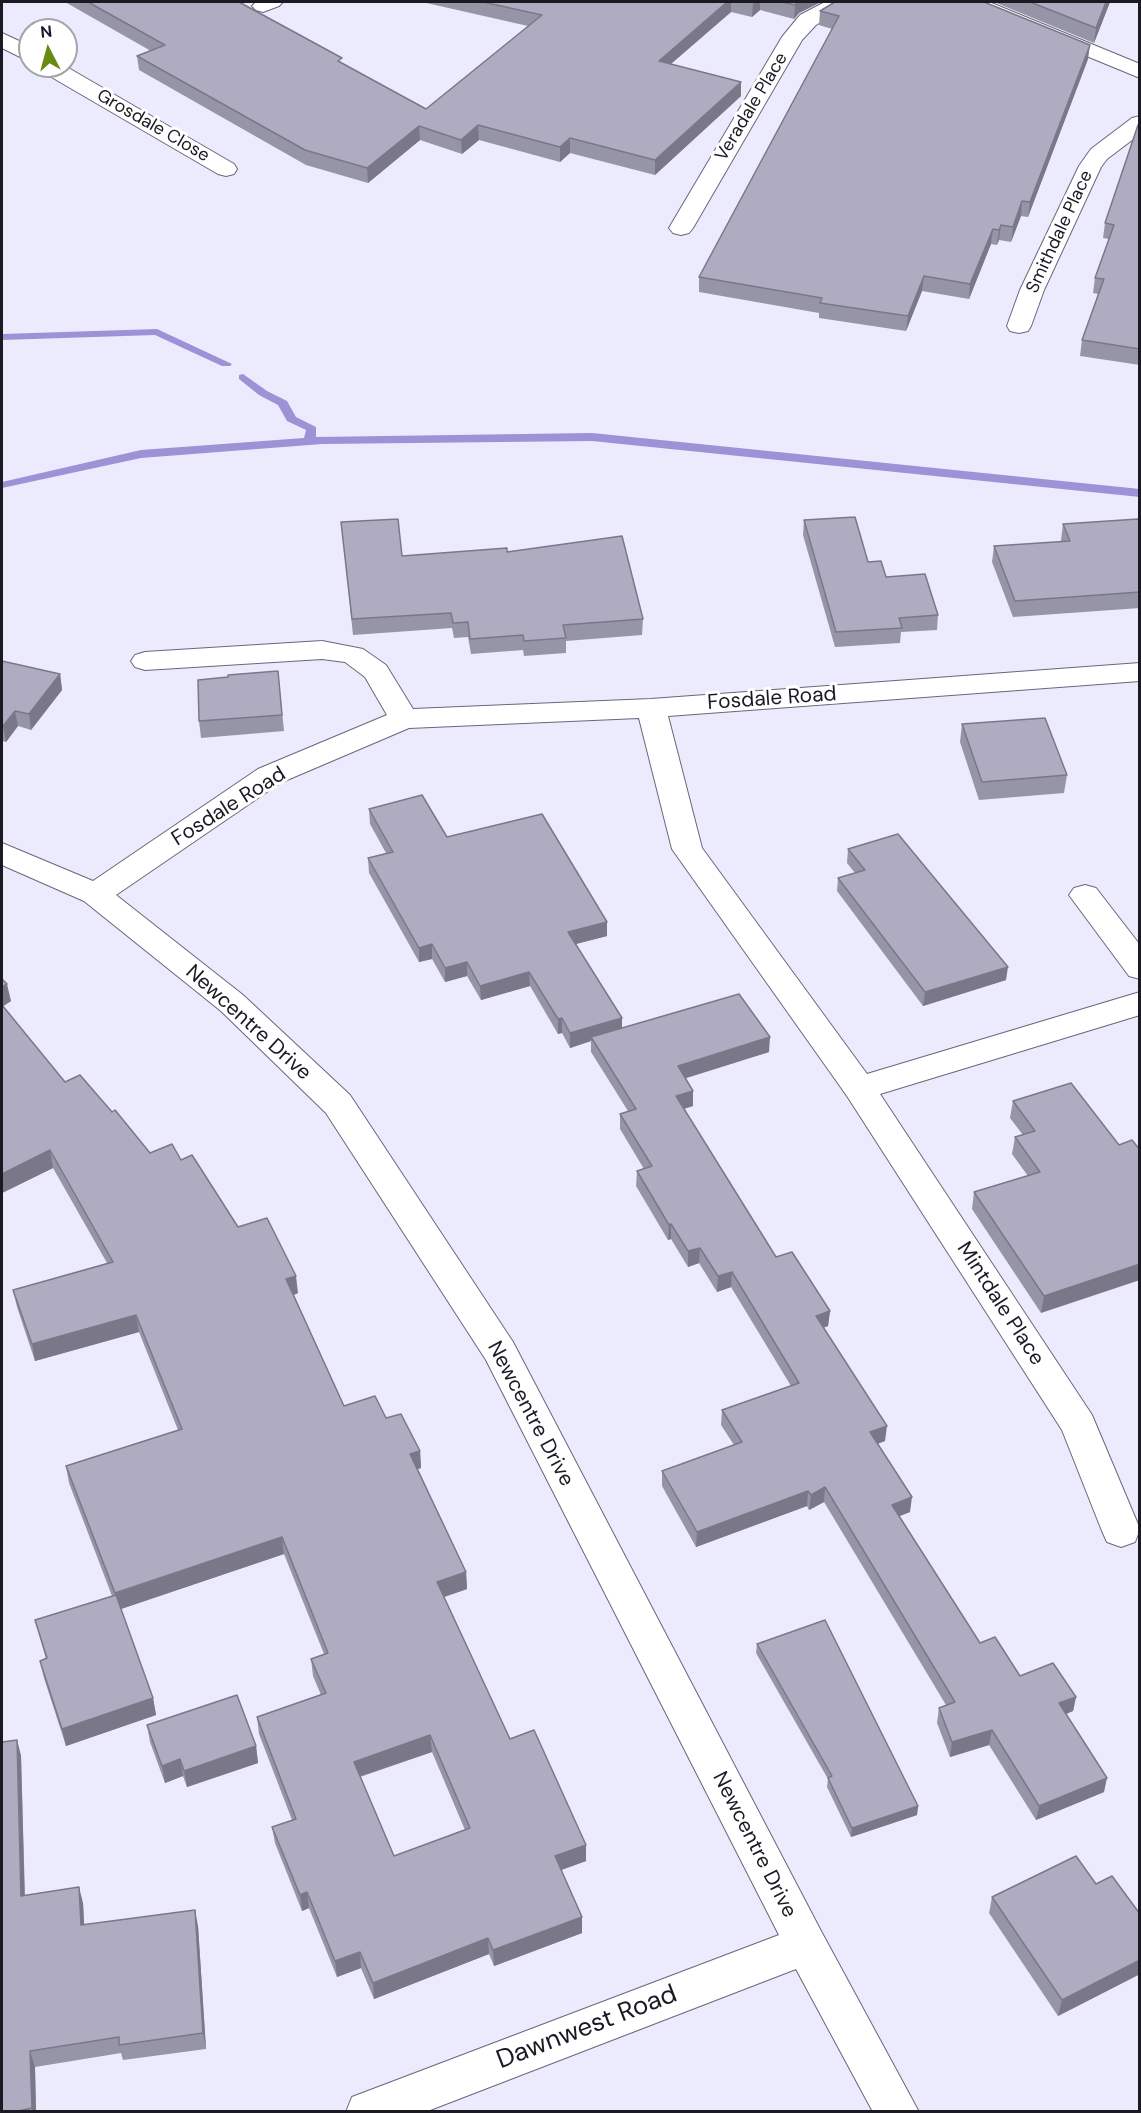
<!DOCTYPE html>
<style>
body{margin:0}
#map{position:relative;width:1141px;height:2113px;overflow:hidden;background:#eceafd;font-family:"DM Sans",sans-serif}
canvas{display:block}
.frame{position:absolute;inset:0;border:3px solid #1b1a22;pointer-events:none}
.north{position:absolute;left:18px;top:18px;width:60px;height:60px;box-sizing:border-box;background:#fff;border:2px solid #a4a3a7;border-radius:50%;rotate:354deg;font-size:16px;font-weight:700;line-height:24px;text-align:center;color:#1b1a22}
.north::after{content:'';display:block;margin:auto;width:21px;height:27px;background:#678a10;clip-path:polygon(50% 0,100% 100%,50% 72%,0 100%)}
</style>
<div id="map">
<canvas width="1141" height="2113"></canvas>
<div class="frame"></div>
<div class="north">N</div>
</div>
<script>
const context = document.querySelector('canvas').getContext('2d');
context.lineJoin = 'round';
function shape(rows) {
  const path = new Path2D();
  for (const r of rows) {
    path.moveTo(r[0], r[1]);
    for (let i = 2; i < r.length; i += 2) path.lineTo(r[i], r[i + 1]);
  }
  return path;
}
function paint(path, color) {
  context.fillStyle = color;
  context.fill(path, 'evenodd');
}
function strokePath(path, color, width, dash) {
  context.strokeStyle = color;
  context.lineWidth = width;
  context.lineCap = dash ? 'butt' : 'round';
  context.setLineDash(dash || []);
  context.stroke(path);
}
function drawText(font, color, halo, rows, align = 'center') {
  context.font = font + ' "DM Sans",sans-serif';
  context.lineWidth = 6;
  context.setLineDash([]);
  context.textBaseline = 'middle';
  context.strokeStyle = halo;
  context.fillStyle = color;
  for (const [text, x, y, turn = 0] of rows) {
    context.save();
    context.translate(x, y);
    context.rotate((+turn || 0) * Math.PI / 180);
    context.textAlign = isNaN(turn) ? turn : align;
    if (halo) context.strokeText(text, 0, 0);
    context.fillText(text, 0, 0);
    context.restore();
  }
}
paint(shape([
 [157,329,232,364,230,366,222,366,155,335,2,340,2,334,157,329],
 [243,374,267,391,287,401,296,417,316,427,316,437,592,433,1140,489,1140,497,592,441,322,444,141,458,2,488,2,482,141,450,304,438,306,430,287,421,278,405,259,395,239,379,239,375,243,374]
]), '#9c92d5');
const minor = shape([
 [256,2,283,2,279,6,263,12,256,10,252,6,256,2],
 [825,2,851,2,816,25,802,40,693,228,689,233,681,235,673,233,669,228,782,37,800,15,825,2],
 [961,2,989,2,1140,64,1140,78,965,6,961,2],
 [2,33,30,46,30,62,2,48,2,33],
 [38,66,65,66,234,164,237,169,234,174,226,176,218,174,41,71,38,66],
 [1140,116,1140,134,1107,159,1101,167,1044,290,1031,326,1028,331,1019,333,1010,331,1007,326,1020,290,1079,166,1091,149,1132,118,1140,116],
 [322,641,363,649,386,665,413,709,651,699,1140,663,1140,681,668,716,702,848,867,1074,1140,992,1140,1015,880,1094,1092,1415,1140,1529,1135,1542,1121,1547,1107,1542,1102,1531,1062,1430,847,1096,672,849,639,718,409,728,280,783,116,895,243,995,350,1095,513,1342,821,1931,919,2112,873,2112,796,1969,425,2112,346,2112,352,2097,779,1935,486,1360,326,1113,221,1011,84,901,2,865,2,843,93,881,258,769,387,715,365,677,345,662,322,659,145,670,135,667,131,661,135,655,145,652,322,641],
 [1085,885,1096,888,1140,945,1140,979,1129,976,1069,895,1074,888,1085,885]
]);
strokePath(minor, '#69677b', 2);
paint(minor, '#fff');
paint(shape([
 [65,2,239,2,342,64,426,109,528,26,422,2,821,2,799,13,794,19,760,10,752,17,731,12,671,64,741,96,655,175,570,153,560,162,479,140,462,154,420,140,368,183,306,165,139,70,137,56,151,51],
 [994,2,1110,2,1094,43],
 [820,11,1088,59,1028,217,1021,216,1011,242,999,240,997,245,991,244,969,299,922,291,906,331,819,318,819,313,699,292,699,277,832,29,819,25],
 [1140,124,1140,365,1080,356,1082,340,1098,294,1093,293,1095,278,1109,239,1103,238,1105,223],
 [804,520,868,562,886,577,938,615,937,630,901,632,900,643,835,647,803,535],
 [341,522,402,556,507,552,643,619,642,635,566,641,566,653,524,656,523,650,471,654,468,637,454,638,452,628,353,635],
 [1140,522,1140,608,1013,617,992,562,994,546,1062,542,1061,540,1063,524],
 [2,661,60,674,62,690,31,730,18,726,6,742,2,741],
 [278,671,284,731,201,738,199,721,228,677],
 [962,724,1067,775,1064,793,979,800,960,742],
 [369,809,447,837,607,936,576,944,622,1028,769,1052,685,1078,693,1106,684,1109,776,1257,830,1311,828,1326,823,1328,885,1441,877,1444,910,1512,899,1516,980,1643,1020,1676,1076,1697,1073,1711,1066,1714,1104,1792,1036,1820,989,1745,950,1757,937,1723,939,1708,946,1705,824,1502,809,1510,807,1506,696,1547,662,1486,662,1471,734,1445,721,1425,722,1410,791,1386,731,1287,717,1292,699,1263,688,1267,671,1239,668,1240,636,1186,637,1171,644,1169,620,1129,620,1114,628,1111,591,1052,591,1041,570,1048,562,1033,558,1034,530,986,481,1000,467,976,445,982,432,959,419,962,369,873,368,858,386,853,370,824],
 [848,849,1006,980,923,1006,837,891,838,878,855,873,847,863],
 [2,979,11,1001,3,1006,65,1082,112,1112,150,1153,181,1160,238,1227,298,1293,294,1295,344,1406,386,1418,420,1451,421,1468,418,1469,466,1572,467,1589,444,1597,510,1739,586,1845,586,1861,561,1870,582,1933,494,1966,489,1954,374,1999,361,1968,337,1977,309,1908,302,1911,275,1843,272,1827,292,1820,259,1734,257,1717,321,1695,313,1676,311,1659,324,1654,284,1554,121,1609,153,1698,156,1715,66,1746,44,1678,40,1661,46,1659,35,1620,112,1596,69,1483,66,1466,178,1430,139,1332,35,1361,17,1307,13,1290,107,1263,53,1168,2,1193],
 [432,1752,465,1830,394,1856,360,1777],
 [1013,1101,1119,1145,1041,1313,972,1209,974,1192,1028,1176,1012,1154,1015,1137,1023,1135,1010,1118],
 [757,1644,918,1806,917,1815,851,1837,827,1787,828,1779,756,1653],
 [147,1725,256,1746,258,1763,187,1787,183,1776,165,1783,150,1742],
 [17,1740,21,1756,25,1896,83,1903,84,1925,198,1926,206,2049,123,2060,121,2053,35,2067,36,2112,2,2112],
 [1096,1884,1140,1914,1140,1974,1058,2016,989,1913,992,1897]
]), '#9694a7');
paint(shape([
 [727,2,731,2,731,12,658,75,659,61],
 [754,2,760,2,760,10,752,17,753,3],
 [797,2,821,2,799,13,794,19,795,5],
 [1106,2,1110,2,1094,43,1096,28],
 [1090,45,1088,59,1028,217,1030,202],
 [741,82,741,96,655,175,655,160],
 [478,125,479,140,462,154,461,140],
 [419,126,420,140,368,183,367,168],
 [570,138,570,153,560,162,560,147],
 [1022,201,1021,216,1011,242,1013,227],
 [1001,225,999,240,997,245,999,230],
 [993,229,991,244,969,299,970,284],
 [924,276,922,291,906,331,908,316],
 [60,674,62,690,31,730,29,714],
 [15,711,18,726,6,742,3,726],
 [607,922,607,936,568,946,568,932],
 [432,944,432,959,419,962,419,948],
 [467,962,467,976,445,982,445,968],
 [1008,967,1006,980,923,1006,925,992],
 [529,972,530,986,481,1000,480,986],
 [7,984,11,1001,2,1007,2,987],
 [562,1018,562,1033,558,1034,558,1019],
 [622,1018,622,1033,591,1037,591,1041,570,1048,570,1033],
 [770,1037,769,1052,677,1081,678,1066],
 [693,1091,693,1106,676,1111,676,1096],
 [50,1150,53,1168,2,1193,2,1174],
 [671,1224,671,1239,668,1240,669,1225],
 [700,1248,699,1263,688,1267,688,1251],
 [1140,1264,1140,1280,1041,1313,1044,1296],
 [732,1272,731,1287,717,1292,718,1276],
 [296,1276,298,1293,288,1297,286,1279],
 [830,1311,828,1326,814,1331,816,1316],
 [136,1315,139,1332,35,1361,32,1344],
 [887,1426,885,1441,868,1447,870,1432],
 [420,1451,421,1468,412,1471,410,1454],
 [825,1487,824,1502,809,1510,811,1495],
 [808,1491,807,1506,696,1547,697,1532],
 [912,1497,910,1512,890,1520,892,1505],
 [282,1537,284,1554,118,1610,115,1593],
 [466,1572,467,1589,438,1599,437,1582],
 [1076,1697,1073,1711,1056,1718,1059,1703],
 [153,1698,156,1715,66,1746,62,1729],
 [992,1730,989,1745,950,1757,952,1742],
 [430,1735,432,1752,355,1778,354,1762],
 [17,1740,21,1756,25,1912,21,1896],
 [256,1746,258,1763,187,1787,184,1771],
 [180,1759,183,1776,165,1783,162,1766],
 [1107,1778,1104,1792,1036,1820,1039,1806],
 [918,1806,917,1815,851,1837,852,1828],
 [586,1845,586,1861,556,1872,555,1856],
 [79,1887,83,1903,85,1941,81,1925],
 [307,1892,309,1908,302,1911,300,1895],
 [195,1910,198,1926,206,2049,203,2033],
 [582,1917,582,1933,494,1966,493,1950],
 [488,1938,489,1954,374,1999,373,1983],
 [360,1952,361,1968,337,1977,335,1961],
 [1140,1960,1140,1974,1058,2016,1062,2000],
 [30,2051,35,2067,36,2112,33,2112,32,2108]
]), '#7a7888');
const building = shape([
 [88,2,239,2,342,58,338,61,426,109,542,15,483,2,727,2,659,61,741,82,655,160,570,138,560,147,478,125,461,140,419,126,367,168,305,150,137,56,165,45,88,2],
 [782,2,797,2,795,5,782,2],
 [835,2,984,2,1090,45,1030,202,1022,201,1013,227,1001,225,999,230,993,229,970,284,924,276,908,316,820,303,822,298,699,277,839,16,820,11,835,2],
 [1030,2,1106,2,1096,28,1030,2],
 [1140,124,1140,349,1082,340,1104,279,1095,278,1114,225,1105,223,1138,125,1140,124],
 [855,517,868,562,881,561,886,577,925,574,938,615,899,618,902,628,836,632,804,520,855,517],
 [398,519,402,556,507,548,507,552,622,536,643,619,563,625,566,638,524,641,523,635,470,639,468,622,453,623,451,613,352,619,341,522,398,519],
 [1138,519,1140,522,1140,592,1015,601,994,546,1070,541,1063,524,1138,519],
 [2,661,60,674,29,714,15,711,3,726,2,726,2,661],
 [278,671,282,715,199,721,198,680,228,677,228,675,278,671],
 [1045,718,1067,775,982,782,962,724,1045,718],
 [422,795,447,837,542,814,607,922,568,932,622,1018,570,1033,562,1018,558,1019,529,972,480,986,467,962,445,968,432,944,419,948,368,858,393,852,369,809,422,795],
 [898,834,1008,967,925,992,838,878,865,870,848,849,898,834],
 [2,979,7,984,2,987,2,979],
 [739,994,770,1037,678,1066,693,1091,676,1096,776,1257,792,1252,830,1311,816,1316,887,1426,870,1432,912,1497,892,1505,980,1643,995,1637,1020,1676,1053,1663,1076,1697,1059,1703,1107,1778,1039,1806,992,1730,952,1742,939,1708,955,1702,825,1487,811,1495,808,1491,697,1532,662,1471,742,1442,722,1410,799,1383,732,1272,718,1276,700,1248,688,1251,671,1224,669,1225,637,1171,652,1166,620,1114,636,1109,591,1037,739,994],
 [2,1005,65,1082,80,1075,112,1112,115,1110,150,1153,172,1144,181,1160,192,1155,238,1227,267,1218,296,1276,286,1279,344,1406,375,1396,386,1418,401,1414,420,1451,410,1454,466,1572,437,1582,510,1739,534,1730,586,1845,555,1856,582,1917,493,1950,488,1938,373,1983,360,1952,335,1961,307,1892,300,1895,272,1827,296,1819,257,1717,326,1693,311,1659,328,1653,282,1537,115,1593,66,1466,182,1429,136,1315,32,1344,13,1290,113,1262,50,1150,2,1174,2,1005],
 [430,1735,470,1828,394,1856,354,1762,430,1735],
 [1071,1083,1119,1145,1132,1140,1140,1150,1140,1264,1044,1296,974,1192,1040,1172,1015,1137,1035,1131,1013,1101,1071,1083],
 [116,1595,153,1698,62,1729,40,1661,47,1658,35,1620,116,1595],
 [825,1620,918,1806,852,1828,828,1778,832,1776,757,1644,825,1620],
 [237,1695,256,1746,184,1771,180,1759,162,1766,147,1725,237,1695],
 [17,1740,21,1896,79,1887,81,1925,195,1910,203,2033,119,2045,119,2037,30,2051,32,2108,13,2112,2,2112,2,1742,17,1740],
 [1076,1856,1096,1884,1112,1876,1140,1914,1140,1960,1062,2000,992,1897,1076,1856]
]);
paint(building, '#afacc2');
strokePath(building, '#7a7888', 1.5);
drawText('18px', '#1b1a22', '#fff', [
 ["Veradale Place",752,107,-59],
 ["Grosdale Close",153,126,30],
 ["Smithdale Place",1060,232,-65]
]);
drawText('21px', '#1b1a22', '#fff', [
 ["Fosdale Road",772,699,-4],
 ["Fosdale Road",229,807,-32],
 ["Newcentre Drive",248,1023,42],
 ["Mintdale Place",1000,1304,57],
 ["Newcentre Drive",530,1414,62],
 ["Newcentre Drive",754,1845,63]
]);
drawText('26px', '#1b1a22', '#fff', [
 ["Dawnwest Road",587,2028,-21]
]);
</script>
